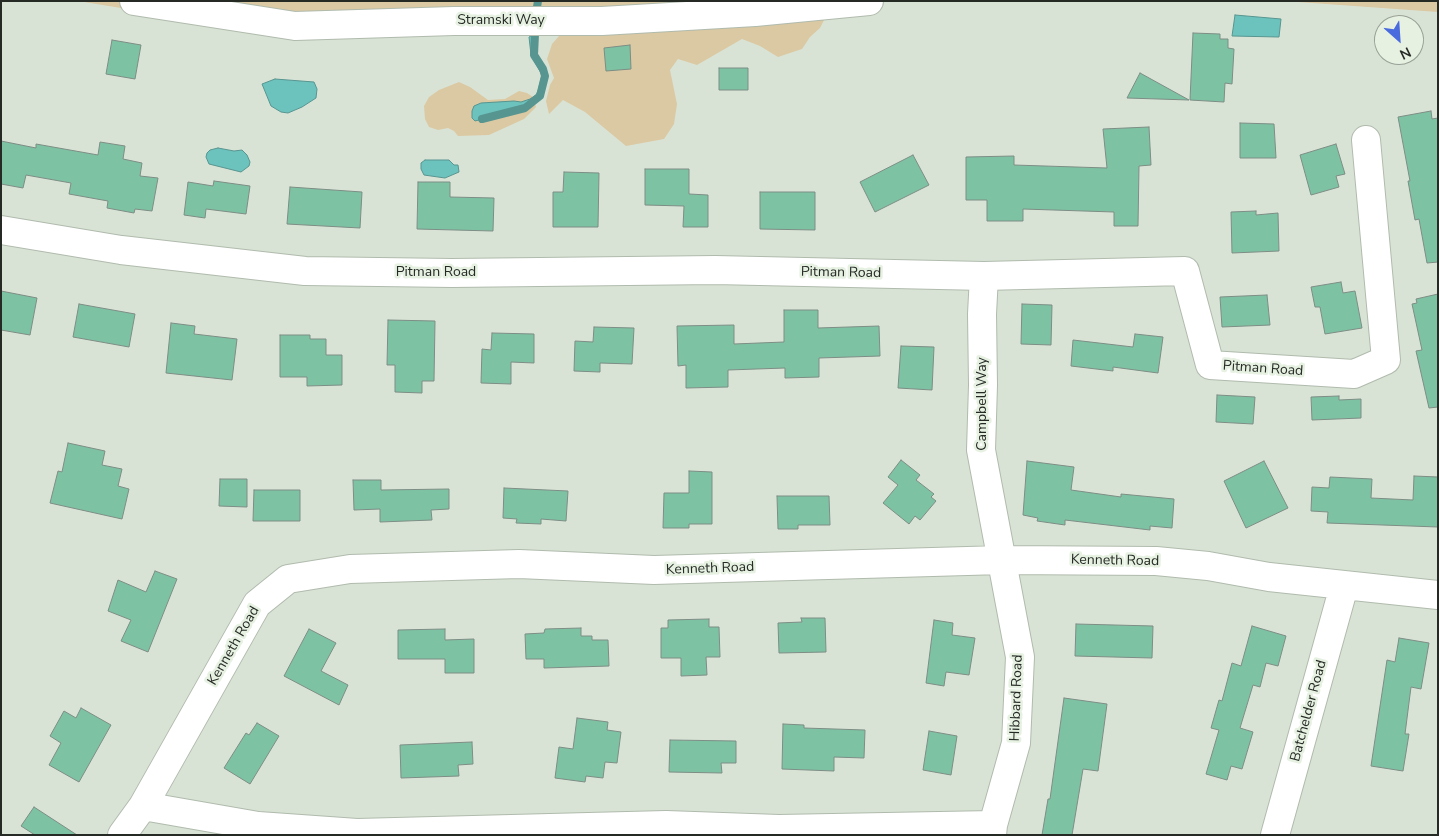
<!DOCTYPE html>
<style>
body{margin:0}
#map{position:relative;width:1439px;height:836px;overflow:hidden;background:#d9e3d5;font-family:"Nunito Sans",sans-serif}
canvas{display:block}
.frame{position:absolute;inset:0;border:2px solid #262a25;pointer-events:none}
.north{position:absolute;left:1374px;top:15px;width:50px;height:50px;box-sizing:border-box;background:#e6f1e2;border:1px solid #99a196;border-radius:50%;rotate:154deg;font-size:14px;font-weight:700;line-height:20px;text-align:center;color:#262a25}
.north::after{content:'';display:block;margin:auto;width:18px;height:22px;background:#496bde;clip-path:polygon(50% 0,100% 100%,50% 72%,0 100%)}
</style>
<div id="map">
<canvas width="1439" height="836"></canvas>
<div class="frame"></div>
<div class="north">N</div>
</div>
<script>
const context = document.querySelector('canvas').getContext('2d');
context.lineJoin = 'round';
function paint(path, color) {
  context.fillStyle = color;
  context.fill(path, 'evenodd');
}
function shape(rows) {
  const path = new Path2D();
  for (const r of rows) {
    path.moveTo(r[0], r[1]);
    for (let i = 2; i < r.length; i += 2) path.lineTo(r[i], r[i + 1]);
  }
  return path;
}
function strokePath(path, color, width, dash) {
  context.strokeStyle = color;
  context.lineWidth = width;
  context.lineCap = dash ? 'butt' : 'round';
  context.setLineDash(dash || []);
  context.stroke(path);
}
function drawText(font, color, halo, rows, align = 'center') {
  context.font = font + ' "Nunito Sans",sans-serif';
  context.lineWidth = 5;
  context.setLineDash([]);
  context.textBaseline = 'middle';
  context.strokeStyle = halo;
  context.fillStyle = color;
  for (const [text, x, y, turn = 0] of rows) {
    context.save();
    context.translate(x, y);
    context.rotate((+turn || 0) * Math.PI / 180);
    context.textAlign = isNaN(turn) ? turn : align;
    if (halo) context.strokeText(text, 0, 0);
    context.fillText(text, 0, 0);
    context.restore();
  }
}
paint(shape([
 [78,1,865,1,826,16,820,28,810,37,802,49,778,57,760,46,742,39,697,65,678,59,670,70,677,104,674,124,664,139,626,146,585,112,563,100,549,114,546,101,550,85,554,78,547,59,552,44,559,36,581,32,615,35,650,27,225,25],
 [1284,1,1438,1,1438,12],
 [459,82,470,87,488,100,505,99,519,91,527,93,533,97,536,107,524,119,489,135,458,136,454,131,448,128,438,130,429,127,425,119,424,106,429,97,439,90]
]), '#dbc9a3');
const water = shape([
 [1235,15,1281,19,1279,37,1232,36,1235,15],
 [535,34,534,55,543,69,545,76,540,95,525,108,475,121,472,118,472,111,474,106,481,103,514,101,521,102,530,99,536,95,538,91,542,75,531,55,529,37,535,34],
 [275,79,314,82,317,89,316,98,302,107,288,113,281,112,271,106,262,84,275,79],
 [218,148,234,151,242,150,247,155,250,162,249,166,241,172,209,164,206,157,207,153,210,150,218,148],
 [425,160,449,160,454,165,458,165,459,172,445,178,424,175,421,169,421,163,425,160]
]);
paint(water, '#6cc3be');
strokePath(water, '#579590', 1);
strokePath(shape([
 [537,7,538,1],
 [482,119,525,108,540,96,545,76,543,69,534,55,535,34]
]), '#579590', 8);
const building = shape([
 [1193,33,1220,34,1220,39,1228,39,1228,48,1234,49,1232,84,1225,83,1224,102,1190,100,1193,33],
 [112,40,141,45,135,79,106,74,112,40],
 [630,45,631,69,606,71,604,48,630,45],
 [719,68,748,68,748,90,719,90,719,68],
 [1140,73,1189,100,1127,98,1140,73],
 [1431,111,1432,119,1438,118,1438,262,1427,263,1419,219,1415,220,1408,181,1410,181,1398,117,1431,111],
 [1240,123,1274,124,1276,158,1240,158,1240,123],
 [1149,127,1151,165,1139,166,1138,226,1114,226,1114,212,1023,209,1023,221,987,221,987,200,966,200,966,157,1014,156,1014,165,1107,168,1103,129,1149,127],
 [1,141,36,148,36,144,98,155,100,142,125,146,123,159,142,163,140,176,158,178,152,211,135,209,134,213,107,208,108,201,69,194,71,183,26,175,23,188,1,184,1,141],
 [1336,144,1345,174,1336,176,1339,187,1311,195,1300,155,1336,144],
 [913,155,929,185,875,212,860,182,913,155],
 [645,169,689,169,689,194,708,195,708,227,683,227,684,206,645,205,645,169],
 [564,172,599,173,598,227,553,227,553,192,563,192,564,172],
 [214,181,250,186,246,214,206,209,205,218,184,215,188,182,213,186,214,181],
 [418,182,450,182,450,197,494,198,493,231,417,229,418,182],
 [290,187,362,192,360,228,287,224,290,187],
 [760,192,815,192,815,230,760,229,760,192],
 [1256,211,1256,215,1278,213,1279,251,1232,253,1231,212,1256,211],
 [1341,282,1343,293,1355,291,1362,328,1325,334,1320,307,1315,307,1311,287,1341,282],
 [1,291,37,298,30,335,1,330,1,291],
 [1438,294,1438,407,1429,408,1416,351,1422,350,1412,304,1417,303,1416,299,1438,294],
 [1267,295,1270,325,1222,327,1220,297,1267,295],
 [79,304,135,314,129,347,73,337,79,304],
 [1022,304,1052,305,1051,345,1021,344,1022,304],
 [784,310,818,310,818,328,879,326,880,356,819,358,819,377,785,378,785,368,728,370,728,387,686,388,686,365,678,366,677,326,734,325,734,344,784,342,784,310],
 [388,320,435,321,434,381,422,381,422,393,395,392,395,365,387,365,388,320],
 [171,323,195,326,194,334,237,339,232,380,166,373,171,323],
 [594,327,634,328,632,364,600,363,600,372,574,371,575,341,593,342,594,327],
 [492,333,534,334,534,363,511,362,511,384,481,383,482,349,491,350,492,333],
 [1135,334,1163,337,1158,373,1113,367,1113,371,1071,366,1073,340,1133,347,1135,334],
 [280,335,310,335,310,339,326,339,326,355,342,355,342,385,307,386,307,377,280,377,280,335],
 [901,346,934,347,932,390,898,388,901,346],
 [1217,395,1255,397,1253,424,1216,422,1217,395],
 [1339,396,1339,400,1361,399,1361,418,1312,420,1311,397,1339,396],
 [68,443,105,451,102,465,122,469,118,486,129,489,122,519,50,503,58,471,62,472,68,443],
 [901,460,920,475,916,480,934,494,931,497,936,501,920,520,915,516,909,524,883,503,898,485,888,477,901,460],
 [1027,461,1074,467,1071,490,1121,497,1121,494,1174,499,1172,528,1150,526,1150,530,1065,520,1065,525,1037,521,1038,518,1023,515,1027,461],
 [1264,461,1288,508,1246,528,1224,481,1264,461],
 [689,471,712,472,712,524,689,524,689,528,663,528,664,493,689,493,689,471],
 [1414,476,1438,477,1438,527,1327,523,1328,512,1311,511,1312,487,1329,488,1330,477,1372,479,1371,498,1413,500,1414,476],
 [220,479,247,479,247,507,219,506,220,479],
 [353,480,381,480,381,490,449,489,449,509,431,510,432,520,380,522,380,509,354,510,353,480],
 [504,488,568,491,566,521,541,519,541,524,516,523,517,519,503,518,504,488],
 [254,490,300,490,300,521,253,521,254,490],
 [777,496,829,496,830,525,798,525,798,529,778,529,777,496],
 [155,571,177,579,148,652,121,641,131,620,108,611,118,580,146,592,155,571],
 [801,618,825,618,826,652,779,653,778,623,802,622,801,618],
 [709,619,709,627,719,627,720,657,706,657,707,675,681,676,681,658,661,658,661,628,668,628,668,620,709,619],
 [934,620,953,623,952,635,975,638,969,675,946,672,944,686,926,683,934,620],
 [1076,624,1153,626,1152,658,1075,656,1076,624],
 [1252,626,1286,636,1278,666,1266,663,1260,687,1253,685,1240,728,1253,732,1242,769,1231,766,1227,780,1206,774,1219,730,1211,728,1219,700,1222,701,1232,663,1241,666,1252,626],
 [581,628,581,636,592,636,592,640,608,640,609,666,544,668,544,659,526,659,525,634,544,633,545,629,581,628],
 [309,629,336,643,321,671,348,685,339,705,284,676,309,629],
 [445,629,445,640,474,639,474,673,445,673,445,659,398,659,398,630,445,629],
 [1399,638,1429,643,1421,689,1411,687,1405,734,1409,734,1403,771,1371,766,1387,660,1395,662,1399,638],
 [1064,698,1107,704,1098,771,1083,769,1072,835,1042,835,1048,799,1050,799,1064,698],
 [81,708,111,725,79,782,49,765,61,743,50,736,64,711,76,718,81,708],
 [577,718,608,722,607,730,621,732,617,763,605,762,603,778,586,776,585,782,555,778,559,747,573,749,577,718],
 [257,723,279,736,250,784,224,768,246,733,249,735,257,723],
 [783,724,804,725,804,728,865,730,864,758,834,757,834,771,782,769,783,724],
 [929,731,957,736,951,775,923,770,929,731],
 [670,740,736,741,736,763,721,763,722,773,669,772,670,740],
 [472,742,473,764,458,765,459,776,401,778,400,745,472,742],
 [34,807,77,835,35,835,21,826,34,807]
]);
paint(building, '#7dc3a3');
strokePath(building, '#7d8d85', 1);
const street = shape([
 [134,1,295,26,454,21,602,21,755,12,869,1],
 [1,230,121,250,305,271,452,273,715,270,984,276,1185,271,1210,365,1354,374,1386,360,1366,140],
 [984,276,982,314,983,385,981,450,1020,657,1016,743,993,825,992,835],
 [143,806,258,826,357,833,666,825,779,829,993,825],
 [122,835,143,806,257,604,288,579,350,569,519,564,654,570,1002,560,1156,561,1208,566,1269,577,1438,595],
 [1275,835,1344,586]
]);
strokePath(street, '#b0bbad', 30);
strokePath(street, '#fff', 28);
drawText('14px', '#262a25', '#e6f1e2', [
 ["Stramski Way",501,21],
 ["Pitman Road",436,273],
 ["Pitman Road",841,273,1],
 ["Pitman Road",1263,369,4],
 ["Campbell Way",983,404,-90],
 ["Kenneth Road",1115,561,1],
 ["Kenneth Road",710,569,-2],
 ["Kenneth Road",234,646,-60],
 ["Hibbard Road",1017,698,-88],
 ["Batchelder Road",1309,711,-75]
]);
</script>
